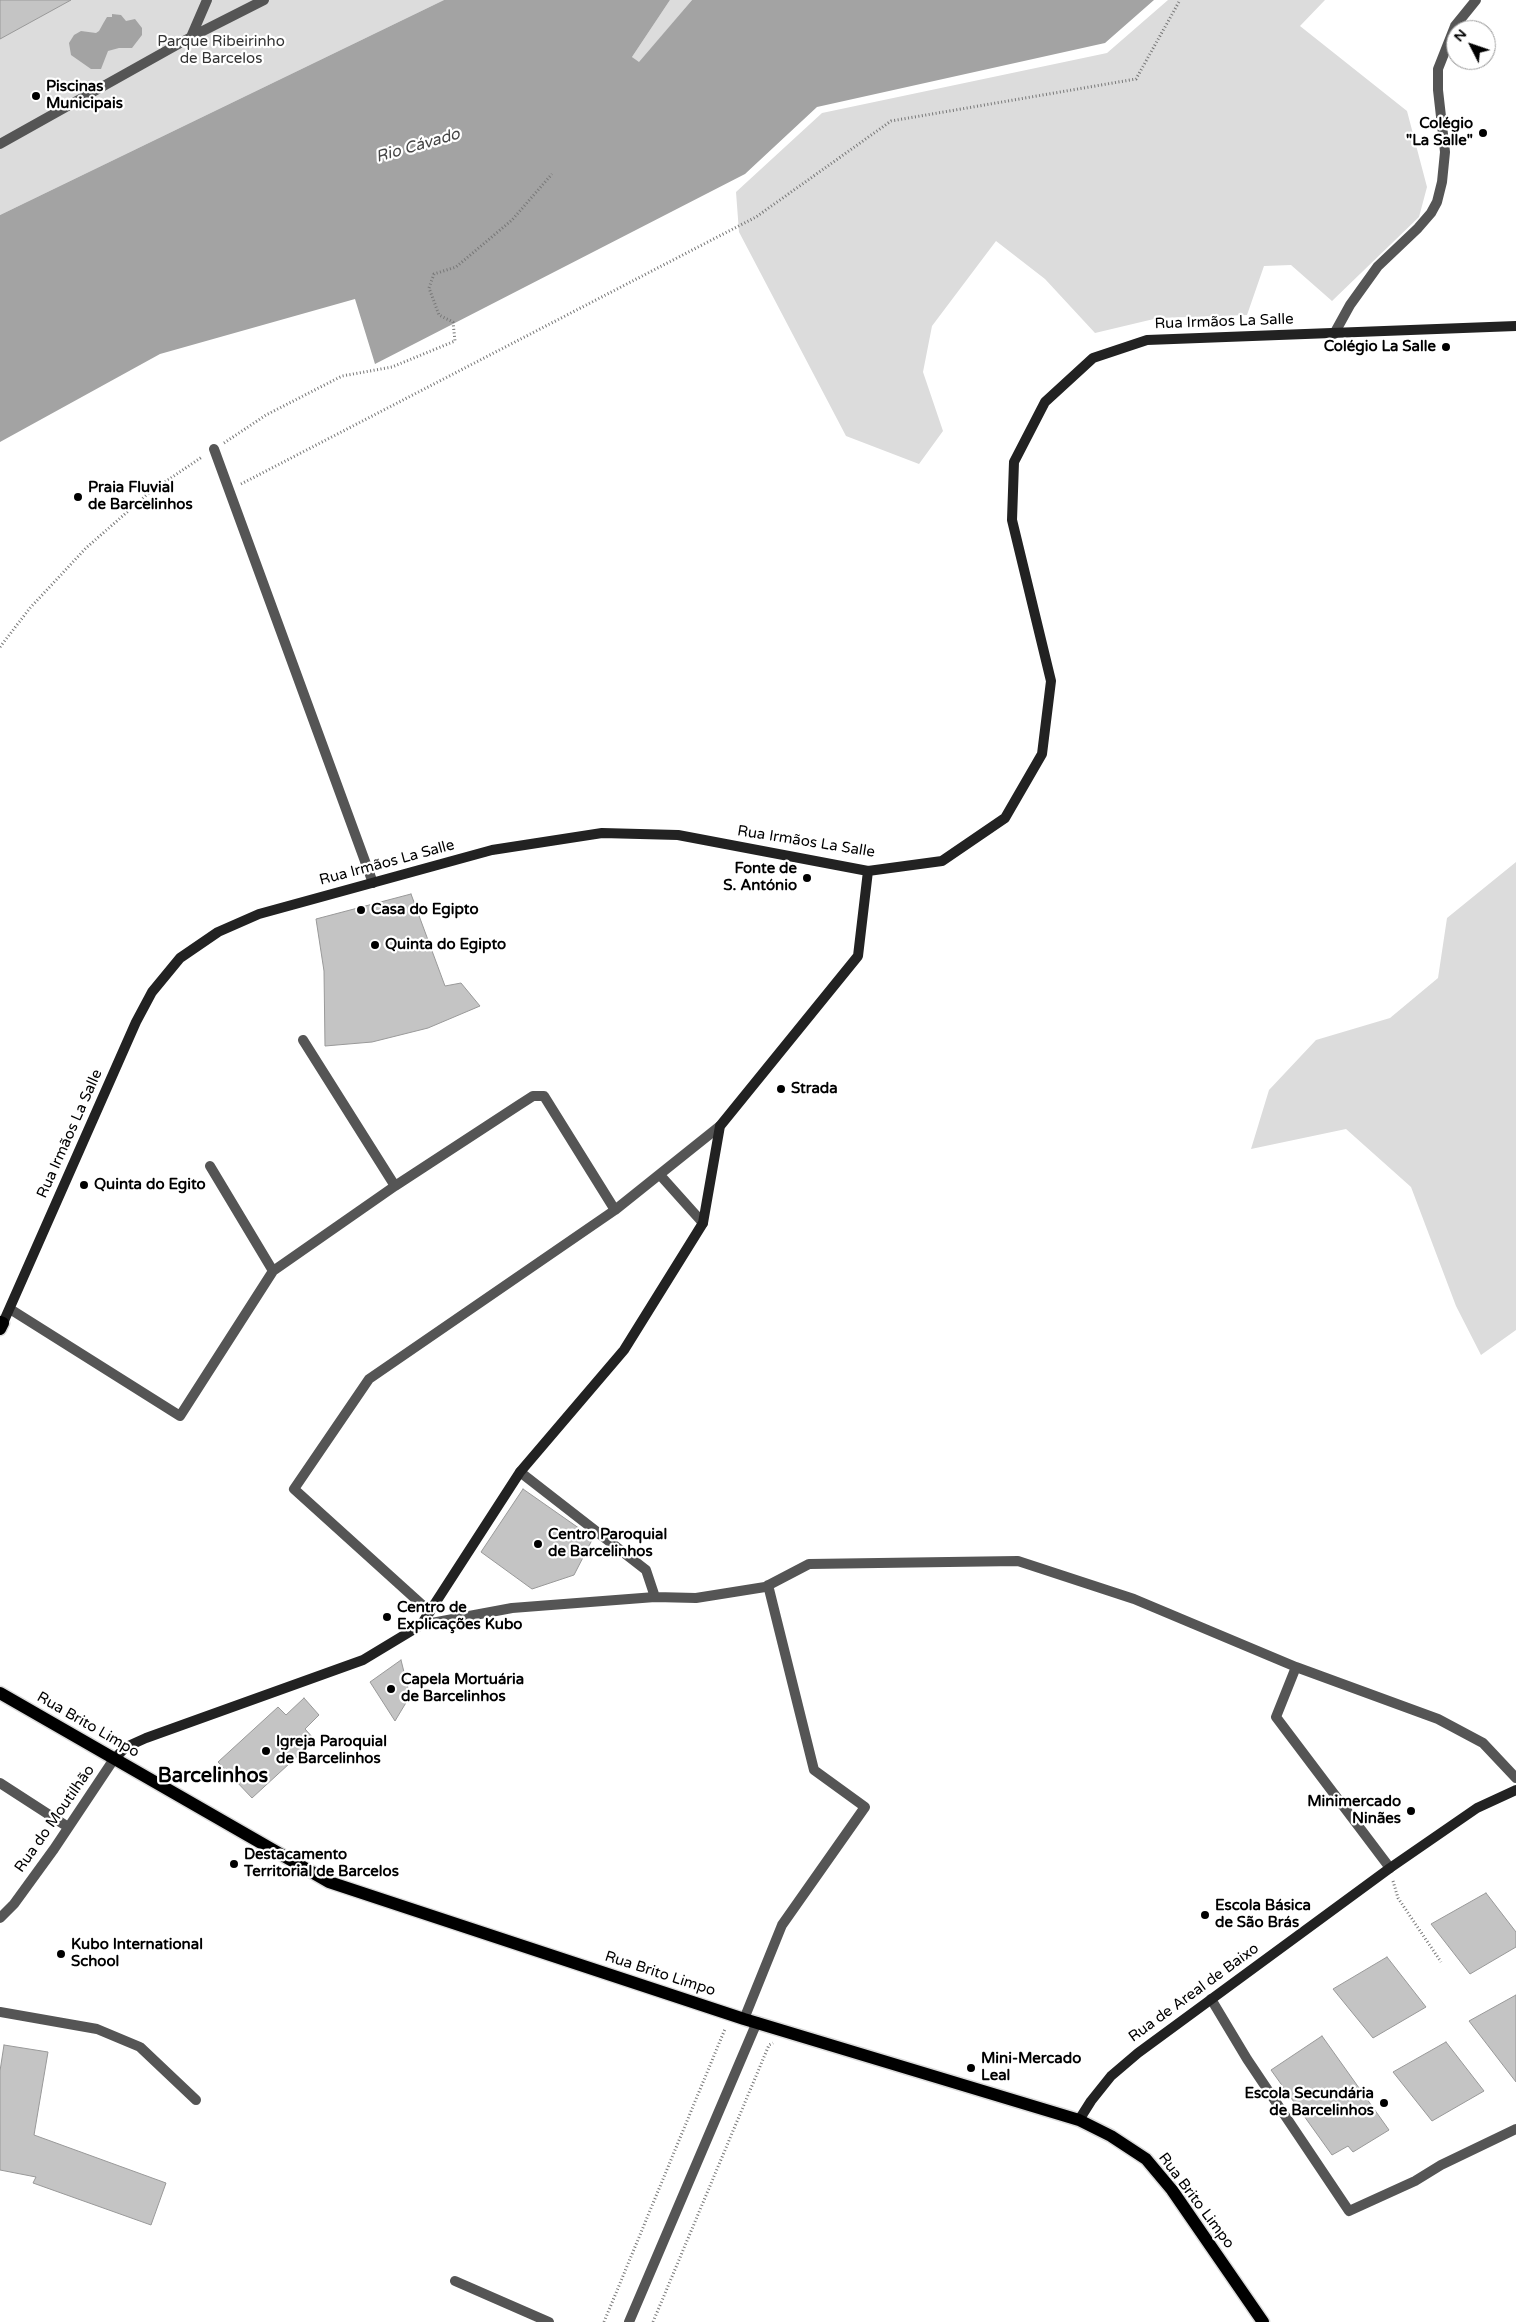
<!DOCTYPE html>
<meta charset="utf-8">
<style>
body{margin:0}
#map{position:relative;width:1516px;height:2322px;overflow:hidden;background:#fff;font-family:"Varela Round",sans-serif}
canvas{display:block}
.north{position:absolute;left:1446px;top:20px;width:50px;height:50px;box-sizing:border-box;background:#fff;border:1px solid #999;border-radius:50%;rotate:311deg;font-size:14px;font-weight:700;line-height:20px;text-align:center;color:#000}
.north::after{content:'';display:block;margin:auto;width:18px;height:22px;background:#000;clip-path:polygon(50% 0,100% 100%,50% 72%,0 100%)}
</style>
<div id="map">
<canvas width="1516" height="2322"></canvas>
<div class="north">N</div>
</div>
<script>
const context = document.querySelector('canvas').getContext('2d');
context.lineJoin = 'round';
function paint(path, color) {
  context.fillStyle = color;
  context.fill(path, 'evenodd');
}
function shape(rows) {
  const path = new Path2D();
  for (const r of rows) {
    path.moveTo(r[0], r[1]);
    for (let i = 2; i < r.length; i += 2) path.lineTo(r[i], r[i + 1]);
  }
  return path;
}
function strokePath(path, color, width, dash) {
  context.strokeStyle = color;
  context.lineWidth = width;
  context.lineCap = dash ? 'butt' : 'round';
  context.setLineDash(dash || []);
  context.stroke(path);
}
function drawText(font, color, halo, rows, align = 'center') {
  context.font = font + ' "Varela Round",sans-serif';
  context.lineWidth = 4.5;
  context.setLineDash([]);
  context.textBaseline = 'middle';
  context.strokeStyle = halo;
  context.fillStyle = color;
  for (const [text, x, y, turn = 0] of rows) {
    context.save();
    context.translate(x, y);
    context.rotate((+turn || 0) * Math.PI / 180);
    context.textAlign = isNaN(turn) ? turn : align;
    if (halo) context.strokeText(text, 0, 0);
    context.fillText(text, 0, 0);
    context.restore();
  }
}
paint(shape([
 [0,0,444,0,0,215],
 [670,0,692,0,639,63,632,57],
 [1168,0,1325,0,1300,26,1407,111,1427,187,1419,217,1332,301,1291,265,1264,266,1247,315,1158,318,1095,333,1045,279,996,241,932,326,923,372,943,431,919,464,846,436,739,232,736,192,822,113,1107,53],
 [1516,862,1516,1330,1481,1355,1456,1306,1411,1187,1346,1129,1251,1149,1269,1090,1316,1040,1390,1018,1438,978,1447,918]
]), '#dcdcdc');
paint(shape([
 [444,0,670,0,632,57,639,62,692,0,1154,0,1105,43,817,107,745,174,375,364,355,299,160,354,0,442,0,215],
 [112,14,121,15,126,21,135,19,142,28,142,35,132,48,119,48,108,51,101,69,91,69,71,55,69,43,74,35,81,31,96,33,99,31,104,22,107,17,112,17]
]), '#a3a3a3');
const building = shape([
 [0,0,71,0,0,39,0,0],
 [411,894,445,986,461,983,480,1006,428,1028,372,1042,325,1046,324,971,316,919,411,894],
 [523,1489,593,1538,574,1575,532,1589,481,1552,523,1489],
 [401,1660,410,1696,395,1721,370,1682,401,1660],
 [304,1698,319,1715,305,1729,315,1740,252,1798,218,1762,278,1707,286,1715,304,1698],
 [1486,1893,1516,1932,1516,1947,1470,1974,1431,1924,1486,1893],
 [1387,1957,1426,2007,1373,2038,1333,1989,1387,1957],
 [1516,1995,1516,2082,1469,2021,1516,1995],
 [1322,2036,1389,2130,1353,2152,1348,2146,1332,2155,1271,2070,1322,2036],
 [1446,2042,1484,2091,1432,2121,1393,2072,1446,2042],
 [4,2045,48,2052,34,2135,166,2183,151,2225,33,2183,36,2177,0,2170,0,2071,4,2045]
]);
paint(building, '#c4c4c4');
strokePath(building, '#999', 1);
const primary = shape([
 [0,1322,3,1323,0,1329],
 [0,1693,329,1882,744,2019,1079,2120,1111,2136,1146,2159,1172,2190,1263,2322]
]);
strokePath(primary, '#dbdbdb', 15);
strokePath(shape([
 [224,443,266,415,342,376,392,367,455,341,453,322,439,315,429,288,434,274,456,267,512,220,552,174],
 [241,484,756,217,891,121,1136,79,1180,0],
 [0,647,30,608,86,548,150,492,202,457],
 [1393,1881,1398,1898,1441,1962],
 [604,2322,725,2029],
 [653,2322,769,2045,773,2043]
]), '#777', 3, [1, 2.5]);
strokePath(shape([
 [191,37,207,0],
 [0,144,191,37,264,0],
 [1334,334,1350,305,1378,266,1418,228,1431,213,1437,202,1442,182,1445,152,1438,90,1438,69,1455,26,1476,0],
 [1211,1999,1247,2059,1349,2211,1415,2181,1441,2165,1516,2129]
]), '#555', 10);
strokePath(shape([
 [214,449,373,883],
 [303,1040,395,1186],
 [210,1166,273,1271,395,1186,519,1105,533,1096,544,1096,615,1210,369,1379,294,1489,430,1612],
 [660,1175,703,1223],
 [615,1210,720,1126],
 [10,1309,180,1416,273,1271],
 [520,1472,646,1570,655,1597],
 [421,1625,512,1608,655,1597,696,1598,765,1587,809,1564,1018,1561,1134,1599,1296,1667,1438,1719,1483,1743,1516,1778],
 [1296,1667,1276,1717,1390,1868],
 [0,1783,68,1827],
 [0,1918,14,1904,54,1849,114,1759],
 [0,2012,97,2029,140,2047,196,2100],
 [744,2019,782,1925,865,1807,814,1770,768,1585],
 [455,2281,549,2322],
 [629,2322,757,2022]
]), '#555', 10);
strokePath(shape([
 [3,1323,136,1022,152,992,180,958,218,932,259,914,492,850,602,833,678,835,868,871,942,861,1005,818,1042,754,1051,681,1012,520,1014,462,1045,402,1093,358,1147,340,1516,326],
 [114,1759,126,1747,146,1738,363,1660,421,1625,520,1472,624,1350,703,1223,720,1126,858,956,868,871],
 [1079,2120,1091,2101,1111,2076,1138,2053,1390,1868,1477,1808,1516,1790]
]), '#222', 10);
strokePath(primary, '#000', 12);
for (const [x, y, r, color] of [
 [36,96,5,"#000"],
 [1483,133,5,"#000"],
 [1446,347,5,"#000"],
 [78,497,5,"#000"],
 [807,878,5,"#000"],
 [361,910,5,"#000"],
 [375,945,5,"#000"],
 [781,1089,5,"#000"],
 [84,1185,5,"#000"],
 [538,1544,5,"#000"],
 [387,1617,5,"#000"],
 [391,1689,5,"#000"],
 [266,1751,5,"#000"],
 [1411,1811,5,"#000"],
 [234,1864,5,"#000"],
 [1205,1915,5,"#000"],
 [61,1954,5,"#000"],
 [971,2068,5,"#000"],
 [1384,2103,5,"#000"]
]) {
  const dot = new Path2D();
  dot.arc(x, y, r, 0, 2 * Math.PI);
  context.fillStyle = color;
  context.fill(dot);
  strokePath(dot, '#fff', 2);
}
drawText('15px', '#333', '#fff', [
 ["Parque Ribeirinho",221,42],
 ["de Barcelos",221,59]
]);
drawText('bold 15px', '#000', '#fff', [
 ["Piscinas",46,87],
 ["Municipais",46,104],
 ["Colégio",1473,124,"right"],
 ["\"La Salle\"",1473,141,"right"],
 ["Colégio La Salle",1436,347,"right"],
 ["Praia Fluvial",88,488],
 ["de Barcelinhos",88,505],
 ["Fonte de",797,869,"right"],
 ["S. António",797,886,"right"],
 ["Casa do Egipto",371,910],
 ["Quinta do Egipto",385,945],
 ["Strada",791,1089],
 ["Quinta do Egito",94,1185],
 ["Centro Paroquial",548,1535],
 ["de Barcelinhos",548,1552],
 ["Centro de",397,1608],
 ["Explicações Kubo",397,1625],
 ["Capela Mortuária",401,1680],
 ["de Barcelinhos",401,1697],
 ["Igreja Paroquial",276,1742],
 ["de Barcelinhos",276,1759],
 ["Minimercado",1401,1802,"right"],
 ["Ninães",1401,1819,"right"],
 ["Destacamento",244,1855],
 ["Territorial de Barcelos",244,1872],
 ["Escola Básica",1215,1906],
 ["de São Brás",1215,1923],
 ["Kubo International",71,1945],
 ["School",71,1962],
 ["Mini-Mercado",981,2059],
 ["Leal",981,2076],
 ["Escola Secundária",1374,2094,"right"],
 ["de Barcelinhos",1374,2111,"right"]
], 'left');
drawText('15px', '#000', '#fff', [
 ["Rua Irmãos La Salle",1224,322,-2],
 ["Rua Irmãos La Salle",806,842,9],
 ["Rua Irmãos La Salle",387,863,-15],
 ["Rua Irmãos La Salle",70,1134,-66],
 ["Rua Brito Limpo",88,1725,30],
 ["Rua do Moutilhão",55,1819,-55],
 ["Rua Brito Limpo",660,1974,18],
 ["Rua de Areal de Baixo",1194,1993,-36],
 ["Rua Brito Limpo",1196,2201,53]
]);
drawText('italic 16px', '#444', '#fff', [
 ["Rio Cávado",418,146,-16]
]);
drawText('bold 20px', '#000', '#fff', [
 ["Barcelinhos",213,1777]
]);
</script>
